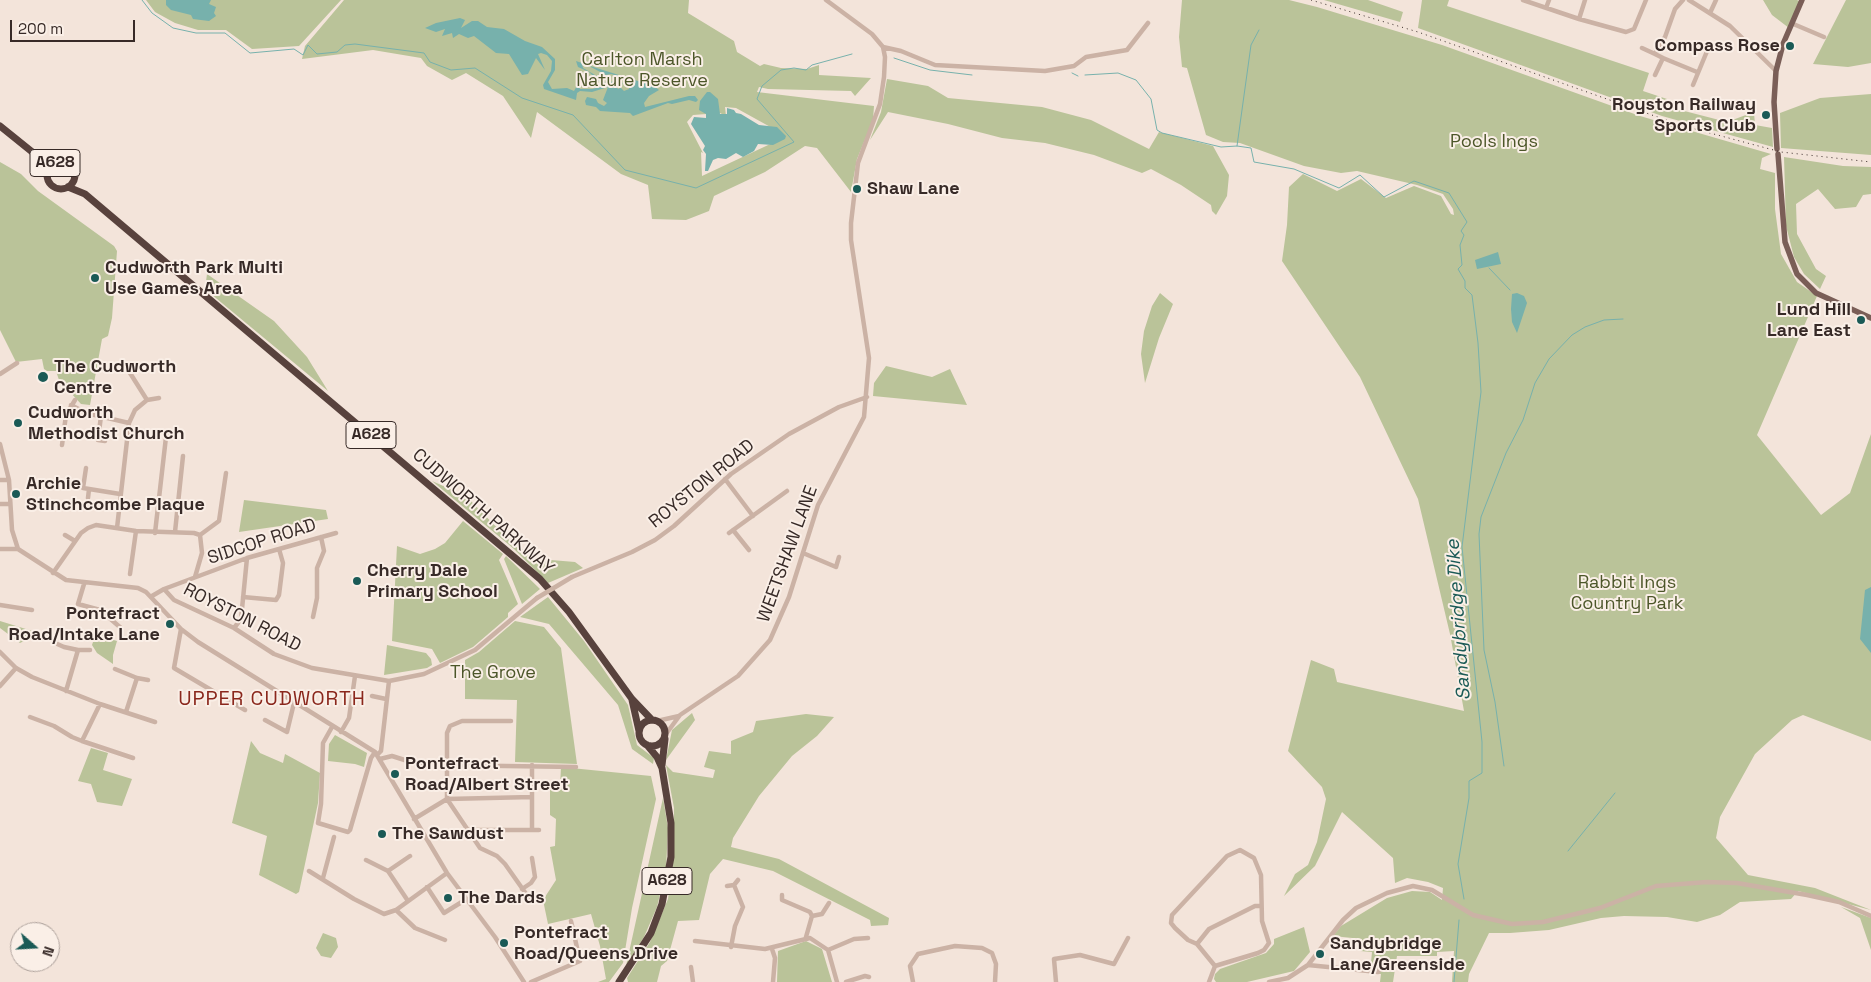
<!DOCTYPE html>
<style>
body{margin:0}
#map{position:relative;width:1871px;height:982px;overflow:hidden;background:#f3e4da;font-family:"Space Grotesk",sans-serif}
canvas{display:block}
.north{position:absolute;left:10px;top:922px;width:50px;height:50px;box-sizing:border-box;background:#faefe7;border:1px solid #aca09a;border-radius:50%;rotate:109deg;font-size:14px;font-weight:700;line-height:20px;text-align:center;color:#372a27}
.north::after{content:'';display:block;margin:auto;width:18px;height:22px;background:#1a5a56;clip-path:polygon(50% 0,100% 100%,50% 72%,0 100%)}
.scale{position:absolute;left:10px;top:20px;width:125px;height:22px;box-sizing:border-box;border:2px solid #372a27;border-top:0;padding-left:6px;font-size:15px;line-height:18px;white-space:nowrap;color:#372a27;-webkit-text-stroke:4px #faefe7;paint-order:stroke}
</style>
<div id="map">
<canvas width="1871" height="982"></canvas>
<div class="north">N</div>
<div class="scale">200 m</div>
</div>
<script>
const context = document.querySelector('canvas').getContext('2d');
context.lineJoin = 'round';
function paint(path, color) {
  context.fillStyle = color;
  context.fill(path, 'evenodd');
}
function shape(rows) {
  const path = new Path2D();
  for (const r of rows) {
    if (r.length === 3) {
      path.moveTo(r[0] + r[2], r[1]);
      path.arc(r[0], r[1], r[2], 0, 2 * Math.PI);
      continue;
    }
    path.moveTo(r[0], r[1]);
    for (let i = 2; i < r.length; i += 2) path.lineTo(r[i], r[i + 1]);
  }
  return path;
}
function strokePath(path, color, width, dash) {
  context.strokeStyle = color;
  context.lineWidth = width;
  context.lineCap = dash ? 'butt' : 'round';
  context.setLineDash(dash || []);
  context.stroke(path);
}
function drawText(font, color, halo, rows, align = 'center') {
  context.font = font + ' "Space Grotesk",sans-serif';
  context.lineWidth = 4;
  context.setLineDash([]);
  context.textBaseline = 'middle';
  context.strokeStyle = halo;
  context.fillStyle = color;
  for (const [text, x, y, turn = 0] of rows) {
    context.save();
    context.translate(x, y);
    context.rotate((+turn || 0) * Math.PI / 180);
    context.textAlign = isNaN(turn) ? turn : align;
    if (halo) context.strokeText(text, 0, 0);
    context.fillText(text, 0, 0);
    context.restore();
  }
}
paint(shape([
 [146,0,341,0,299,46,252,49,226,30,198,30,175,23,155,12],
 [344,0,689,0,688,13,734,41,737,52,760,66,764,64,781,68,807,69,819,65,819,75,871,78,855,96,851,91,768,89,759,87,757,92,874,106,873,120,857,159,851,192,817,148,805,146,765,172,714,196,709,211,686,220,652,219,648,185,621,174,537,112,531,138,503,96,466,73,452,80,427,66,421,58,373,50,302,59,305,46],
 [725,107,736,108,774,129,781,139,702,176,701,152,703,153,687,122,693,115,720,113,726,116],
 [1182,0,1289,0,1317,7,1442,45,1640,116,1771,154,1762,158,1760,169,1775,173,1775,209,1781,254,1797,282,1817,296,1757,435,1821,515,1850,493,1871,434,1871,741,1803,715,1792,720,1755,754,1720,817,1716,838,1748,875,1815,888,1871,910,1798,891,1791,899,1740,902,1720,915,1697,922,1667,917,1624,916,1601,918,1549,930,1510,933,1489,933,1469,974,1468,982,1452,982,1454,951,1437,952,1437,956,1397,956,1393,982,1380,982,1381,974,1370,973,1372,952,1360,951,1362,939,1333,936,1341,926,1387,898,1412,891,1430,892,1442,900,1443,888,1428,882,1407,878,1395,883,1393,858,1342,812,1315,866,1284,896,1295,874,1308,865,1317,842,1326,799,1322,787,1288,751,1311,660,1334,669,1337,682,1464,711,1450,634,1418,499,1360,377,1282,261,1287,225,1289,187,1303,174,1337,191,1361,179,1386,198,1414,186,1441,196,1451,214,1454,215,1453,209,1443,194,1417,185,1357,171,1341,173,1304,166,1240,143,1223,142,1206,135,1187,68,1182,67,1179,37],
 [1324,0,1368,0,1403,12,1400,22],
 [1422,0,1449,0,1447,6,1649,73,1643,91,1667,99,1665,106,1727,122,1754,112,1755,125,1772,128,1773,147,1662,116,1418,28],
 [1763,0,1797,0,1801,2,1789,28,1772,15],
 [1846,0,1871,0,1871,63,1848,67,1813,64],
 [887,79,928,86,948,98,1042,107,1091,120,1149,149,1159,132,1213,146,1229,175,1227,196,1216,215,1212,211,1211,205,1181,185,1151,169,1142,173,1094,155,1045,143,1002,138,948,124,888,112,870,140,881,112],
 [1871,94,1871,155,1781,148,1780,113,1820,98],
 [1784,157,1843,166,1871,167,1871,194,1863,195,1856,207,1835,209,1818,189,1796,204,1797,234,1816,269,1826,276,1820,289,1804,274,1794,257,1786,226],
 [0,162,21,174,38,191,114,246,117,251,112,318,108,336,102,339,90,405,81,404,59,380,56,371,47,371,44,369,42,359,16,362,0,330],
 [207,274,274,321,307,357,328,391,205,289],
 [1160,293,1173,304,1159,338,1145,383,1141,354,1144,331,1152,306],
 [886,366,932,377,950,369,967,405,873,396,874,383],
 [432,481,466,496,511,542,539,559,575,562,583,568,548,583,514,549],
 [244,500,326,510,328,519,239,532],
 [463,521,503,554,499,560,518,604,508,613,508,617,473,647,440,663,432,649,392,641,397,546,420,554,435,549,445,543],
 [506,556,540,589,522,604,504,559],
 [548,597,584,641,628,705,637,745,654,758,653,764,632,749,618,705,549,624,520,617],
 [0,621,42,634,44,638,34,636,20,643,0,628],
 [515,621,544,627,561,648,577,764,515,762,517,700,465,699,465,660,479,652],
 [98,627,107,638,117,641,113,655,113,664,97,653,92,645],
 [387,645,426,653,431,659,432,665,427,668,384,675],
 [692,713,695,720,666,760,672,730],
 [806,714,834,717,817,736,792,756,759,796,733,838,731,847,779,859,889,918,888,925,871,926,870,920,773,871,723,859,710,874,699,920,678,921,667,961,661,966,657,982,628,982,627,978,650,942,668,899,674,854,674,808,666,765,673,772,713,778,715,770,704,767,709,751,731,754,731,741,753,732,756,721],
 [335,735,367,753,364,767,355,764,328,761,329,744],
 [251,741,260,753,283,763,285,754,320,773,318,803,299,892,296,894,259,875,267,836,232,823],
 [91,748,108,753,103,770,132,779,122,806,97,802,91,784,78,781],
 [561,767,651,776,656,799,632,908,623,963,609,982,598,982,606,979,600,946,591,914,548,924,543,900,556,880,550,847,555,846,556,819,550,815,550,786,560,787],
 [663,798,668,828,666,869,657,907,644,937,626,966],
 [1841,907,1871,918,1871,950,1860,918],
 [1304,927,1310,952,1294,971,1247,982,1216,982,1214,979,1215,974,1220,969,1266,953,1274,944,1274,939],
 [323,933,336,938,338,947,331,958,321,956,316,948],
 [806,941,822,949,832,982,777,982,778,951]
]), '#bac399');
paint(shape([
 [166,0,211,0,209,4,216,7,214,13,216,16,209,21,193,19,191,15,171,10,166,5],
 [460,18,465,20,461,28,472,21,478,21,487,27,504,29,525,41,542,47,555,59,555,70,548,82,552,89,567,88,574,91,578,84,580,89,592,89,604,86,589,72,578,67,576,61,582,63,583,68,595,75,607,84,613,81,612,86,619,89,623,82,621,88,624,91,629,89,628,79,611,74,606,75,587,65,641,82,649,82,659,90,649,96,644,103,645,107,689,96,695,96,698,100,696,102,689,100,672,104,668,103,633,116,630,113,600,111,596,107,586,105,585,101,587,97,596,99,598,103,604,106,607,103,603,100,608,87,592,92,580,91,577,93,576,100,544,89,543,85,551,71,552,61,547,55,541,53,538,54,545,70,536,58,528,74,522,75,509,54,496,53,474,36,468,38,459,34,453,38,452,33,442,36,445,29,436,32,425,28,436,23],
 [707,92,710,92,718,99,720,114,727,114,727,108,734,110,736,113,741,114,759,125,777,127,786,136,785,139,773,145,758,144,754,151,743,157,736,153,726,159,718,158,713,160,708,171,705,171,706,154,703,150,705,146,691,124,694,117,706,118,706,114,699,110,700,101],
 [1498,252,1501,264,1477,269,1475,260],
 [1517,293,1524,296,1527,303,1517,333,1512,322,1511,309,1512,294],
 [1871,587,1871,653,1860,639,1865,590]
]), '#77b1ac');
strokePath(shape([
 [142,0,152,13,173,28,196,33,225,33,250,53,294,49,303,55,308,45,317,54,337,52,345,45,355,44,424,53,430,62,451,70,475,68,522,98,573,115,625,170,696,188,794,142,757,99,762,86,781,70,794,68,806,70,812,65,852,54],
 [894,58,930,70,972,75],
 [1072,73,1078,76],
 [1085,75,1118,73,1136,80,1151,99,1157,130,1162,133,1221,147,1237,146,1251,148,1254,162,1294,169,1339,188,1360,175,1384,197,1414,181,1449,193,1467,222,1461,231,1464,235,1460,245,1462,265,1458,269,1465,281,1465,288,1472,295,1478,343,1481,392,1462,547,1482,742,1482,773,1469,781,1469,798,1458,864,1464,899],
 [1237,146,1251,45,1259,30],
 [1489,268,1510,290],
 [1504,766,1495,702,1484,650,1479,534,1481,517,1506,453,1523,420,1535,383,1549,359,1572,335,1585,327,1604,320,1623,319],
 [1568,851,1615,793],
 [1454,982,1459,920]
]), '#77b1ac', 1);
strokePath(shape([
 [1523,0,1579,19,1626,32,1634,29,1646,0],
 [1689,0,1730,26,1776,71],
 [1546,8,1549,0],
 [1710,13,1716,0],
 [1579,19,1585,0],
 [1791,23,1824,37],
 [883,47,901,51,935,65,1045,71,1074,66,1086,57,1127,50,1148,23],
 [1642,48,1655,54],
 [1663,58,1697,72],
 [1655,75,1663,58,1655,54,1665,37,1675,9,1683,0],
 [1693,85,1710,44],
 [113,368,120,363,125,365,147,400],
 [0,374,17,363],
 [71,405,86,413,129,423],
 [101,416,98,440,105,441],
 [0,444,9,480,12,530,18,549,66,580,138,588,146,592,181,629,198,642,375,752,447,873,495,937,524,982],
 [62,445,66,415,75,400],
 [86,468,83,488,120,494],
 [725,479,753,516],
 [0,480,9,480],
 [88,498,89,489],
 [0,504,10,504],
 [117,528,129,423,135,410,147,400,159,398],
 [733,530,749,550],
 [175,532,183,456],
 [155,533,166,437,170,437],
 [729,533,787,491],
 [65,535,75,541],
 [200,535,219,521,226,473],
 [0,549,18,549],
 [803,553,836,567,839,557],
 [53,573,81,533,88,528,96,525,136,531,194,533,200,535],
 [130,574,136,531],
 [195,577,202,553,200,535],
 [572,577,632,552,655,540,674,526,731,474,789,434,839,407,867,397],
 [84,584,78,604,100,610,121,628],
 [164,589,247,558,336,533],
 [152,596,164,589,174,600,234,628,274,654,312,668,389,681,424,674,475,650,537,598],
 [243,597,276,600,279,595,283,563,279,549],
 [0,605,32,610],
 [313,617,317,598,317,568,324,551,321,537],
 [234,628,241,619,247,558],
 [181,629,174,668,245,710],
 [49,636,55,643,64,647,78,650,90,650],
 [0,652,16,668,32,677,100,704,155,722],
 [115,669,137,678,126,712],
 [137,678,148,680],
 [0,686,16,668],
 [66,691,78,650],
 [372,696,386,699],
 [30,717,54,726,72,737,82,741,100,704],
 [265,720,287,732,294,703],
 [511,721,462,721,450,726,447,733,447,799,480,848,497,856,505,864,529,898],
 [657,721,679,716],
 [332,727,323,743,321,804,318,823,348,832,350,830,371,758,375,752],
 [341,732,349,718,355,676],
 [666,734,680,715,738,676,770,640,789,597,818,505,864,417,869,358,851,240,851,223,858,163,880,104,884,77,885,57,883,47,872,34,826,0],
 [82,741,133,758],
 [377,755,381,751,389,681],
 [380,759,392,756,414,763,435,765,576,767],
 [414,819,447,799,532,797],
 [467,830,539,830],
 [532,830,532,765],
 [366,860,388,871,408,901],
 [309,871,354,899,384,914,396,910,447,873],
 [388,871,410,856],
 [323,878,334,837],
 [727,886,734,885,738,880],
 [427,887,444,913,465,900],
 [522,889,531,883,535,877,532,858],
 [782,895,782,900,810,912,812,916,806,937],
 [396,910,415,928,445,940],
 [812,916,822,914,829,903],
 [695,941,765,949,810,938,828,950,837,982],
 [1197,944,1209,929,1255,906,1261,906],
 [731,947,735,926,743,907,734,885],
 [772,949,775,958,773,982],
 [828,950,854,939,868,938],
 [1308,965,1378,972,1380,969,1378,968,1374,971],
 [691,967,693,982],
 [531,982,580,961,571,921],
 [846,982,865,976,869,977],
 [913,982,910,966,918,954,955,946,982,948,992,953,996,964,995,982],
 [1056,982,1054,959,1080,955,1114,964,1128,938],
 [1209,982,1215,966,1258,953,1264,950,1269,943,1262,921,1261,875,1254,858,1240,850,1227,856,1172,915,1171,923,1175,928,1188,940,1197,944,1215,966],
 [1269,982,1288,978,1308,965,1343,920,1356,908,1387,893,1413,886,1432,890,1473,915,1512,924,1543,922,1600,908,1656,886,1707,882,1737,883,1807,895,1839,902,1871,916]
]), '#cbb2a5', 4.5);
strokePath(shape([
 [1777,149,1774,102,1776,71,1783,44,1802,0],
 [1778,154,1785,242,1797,274,1816,293,1871,318]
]), '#7a5e57', 5.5);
strokePath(shape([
 [0,126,36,155,45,160,57,162],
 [61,175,14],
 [68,187,85,194,540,579,569,612,632,699,652,720],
 [632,700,639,731],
 [652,733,13],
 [662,765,665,739],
 [619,982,651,933,662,904,671,857,671,823,662,768,657,757,647,745]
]), '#58423d', 7);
strokePath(shape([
 [1311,0,1418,32,1680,125,1781,152,1871,162]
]), '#372a27', 1, [1, 4]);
strokePath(shape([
 [537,598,572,577]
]), '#cbb2a5', 4.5);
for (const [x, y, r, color] of [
 [1790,46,5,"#1a5a56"],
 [1766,115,5,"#1a5a56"],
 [857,189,5,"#1a5a56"],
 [95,278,5,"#1a5a56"],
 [1861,320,5,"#1a5a56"],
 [43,377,6,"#1a5a56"],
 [18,423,5,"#1a5a56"],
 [16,494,5,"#1a5a56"],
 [357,581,5,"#1a5a56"],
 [170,624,5,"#1a5a56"],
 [395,774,5,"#1a5a56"],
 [382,834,5,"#1a5a56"],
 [448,898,5,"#1a5a56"],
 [504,943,5,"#1a5a56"],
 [1320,954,5,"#1a5a56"]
]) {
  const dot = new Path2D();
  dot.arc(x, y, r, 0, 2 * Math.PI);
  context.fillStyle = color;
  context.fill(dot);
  strokePath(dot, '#faefe7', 2);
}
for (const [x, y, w] of [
 [55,163,50],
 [371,435,50],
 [667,881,50]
]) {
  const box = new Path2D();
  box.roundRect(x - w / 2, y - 13.5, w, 27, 4);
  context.fillStyle = '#faefe7';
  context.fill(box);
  strokePath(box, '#372a27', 1);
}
drawText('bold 16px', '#372a27', null, [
 ["A628",55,163],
 ["A628",371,435],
 ["A628",667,881]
]);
drawText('bold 18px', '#372a27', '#faefe7', [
 ["Compass Rose",1780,46,"right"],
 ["Royston Railway",1756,105,"right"],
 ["Sports Club",1756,126,"right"],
 ["Shaw Lane",867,189],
 ["Cudworth Park Multi",105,268],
 ["Use Games Area",105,289],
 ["Lund Hill",1851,310,"right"],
 ["Lane East",1851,331,"right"],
 ["The Cudworth",54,367],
 ["Centre",54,388],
 ["Cudworth",28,413],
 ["Methodist Church",28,434],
 ["Archie",26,484],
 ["Stinchcombe Plaque",26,505],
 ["Cherry Dale",367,571],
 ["Primary School",367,592],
 ["Pontefract",160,614,"right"],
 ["Road/Intake Lane",160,635,"right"],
 ["Pontefract",405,764],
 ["Road/Albert Street",405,785],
 ["The Sawdust",392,834],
 ["The Dards",458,898],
 ["Pontefract",514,933],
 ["Road/Queens Drive",514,954],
 ["Sandybridge",1330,944],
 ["Lane/Greenside",1330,965]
], 'left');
drawText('18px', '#4c5629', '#faefe7', [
 ["Carlton Marsh",642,60],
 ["Nature Reserve",642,81],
 ["Pools Ings",1494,142],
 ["Rabbit Ings",1627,583],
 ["Country Park",1627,604],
 ["The Grove",493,673]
]);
drawText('18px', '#372a27', '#faefe7', [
 ["ROYSTON ROAD",702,484,-39],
 ["CUDWORTH PARKWAY",483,512,41],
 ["SIDCOP ROAD",262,542,-18],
 ["WEETSHAW LANE",788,554,-70],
 ["ROYSTON ROAD",242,618,27]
]);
drawText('italic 19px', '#1a5a56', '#faefe7', [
 ["Sandybridge Dike",1459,620,-94]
]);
context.letterSpacing = '1px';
drawText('20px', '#8a271c', '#faefe7', [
 ["UPPER CUDWORTH",272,700]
]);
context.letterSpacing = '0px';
</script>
